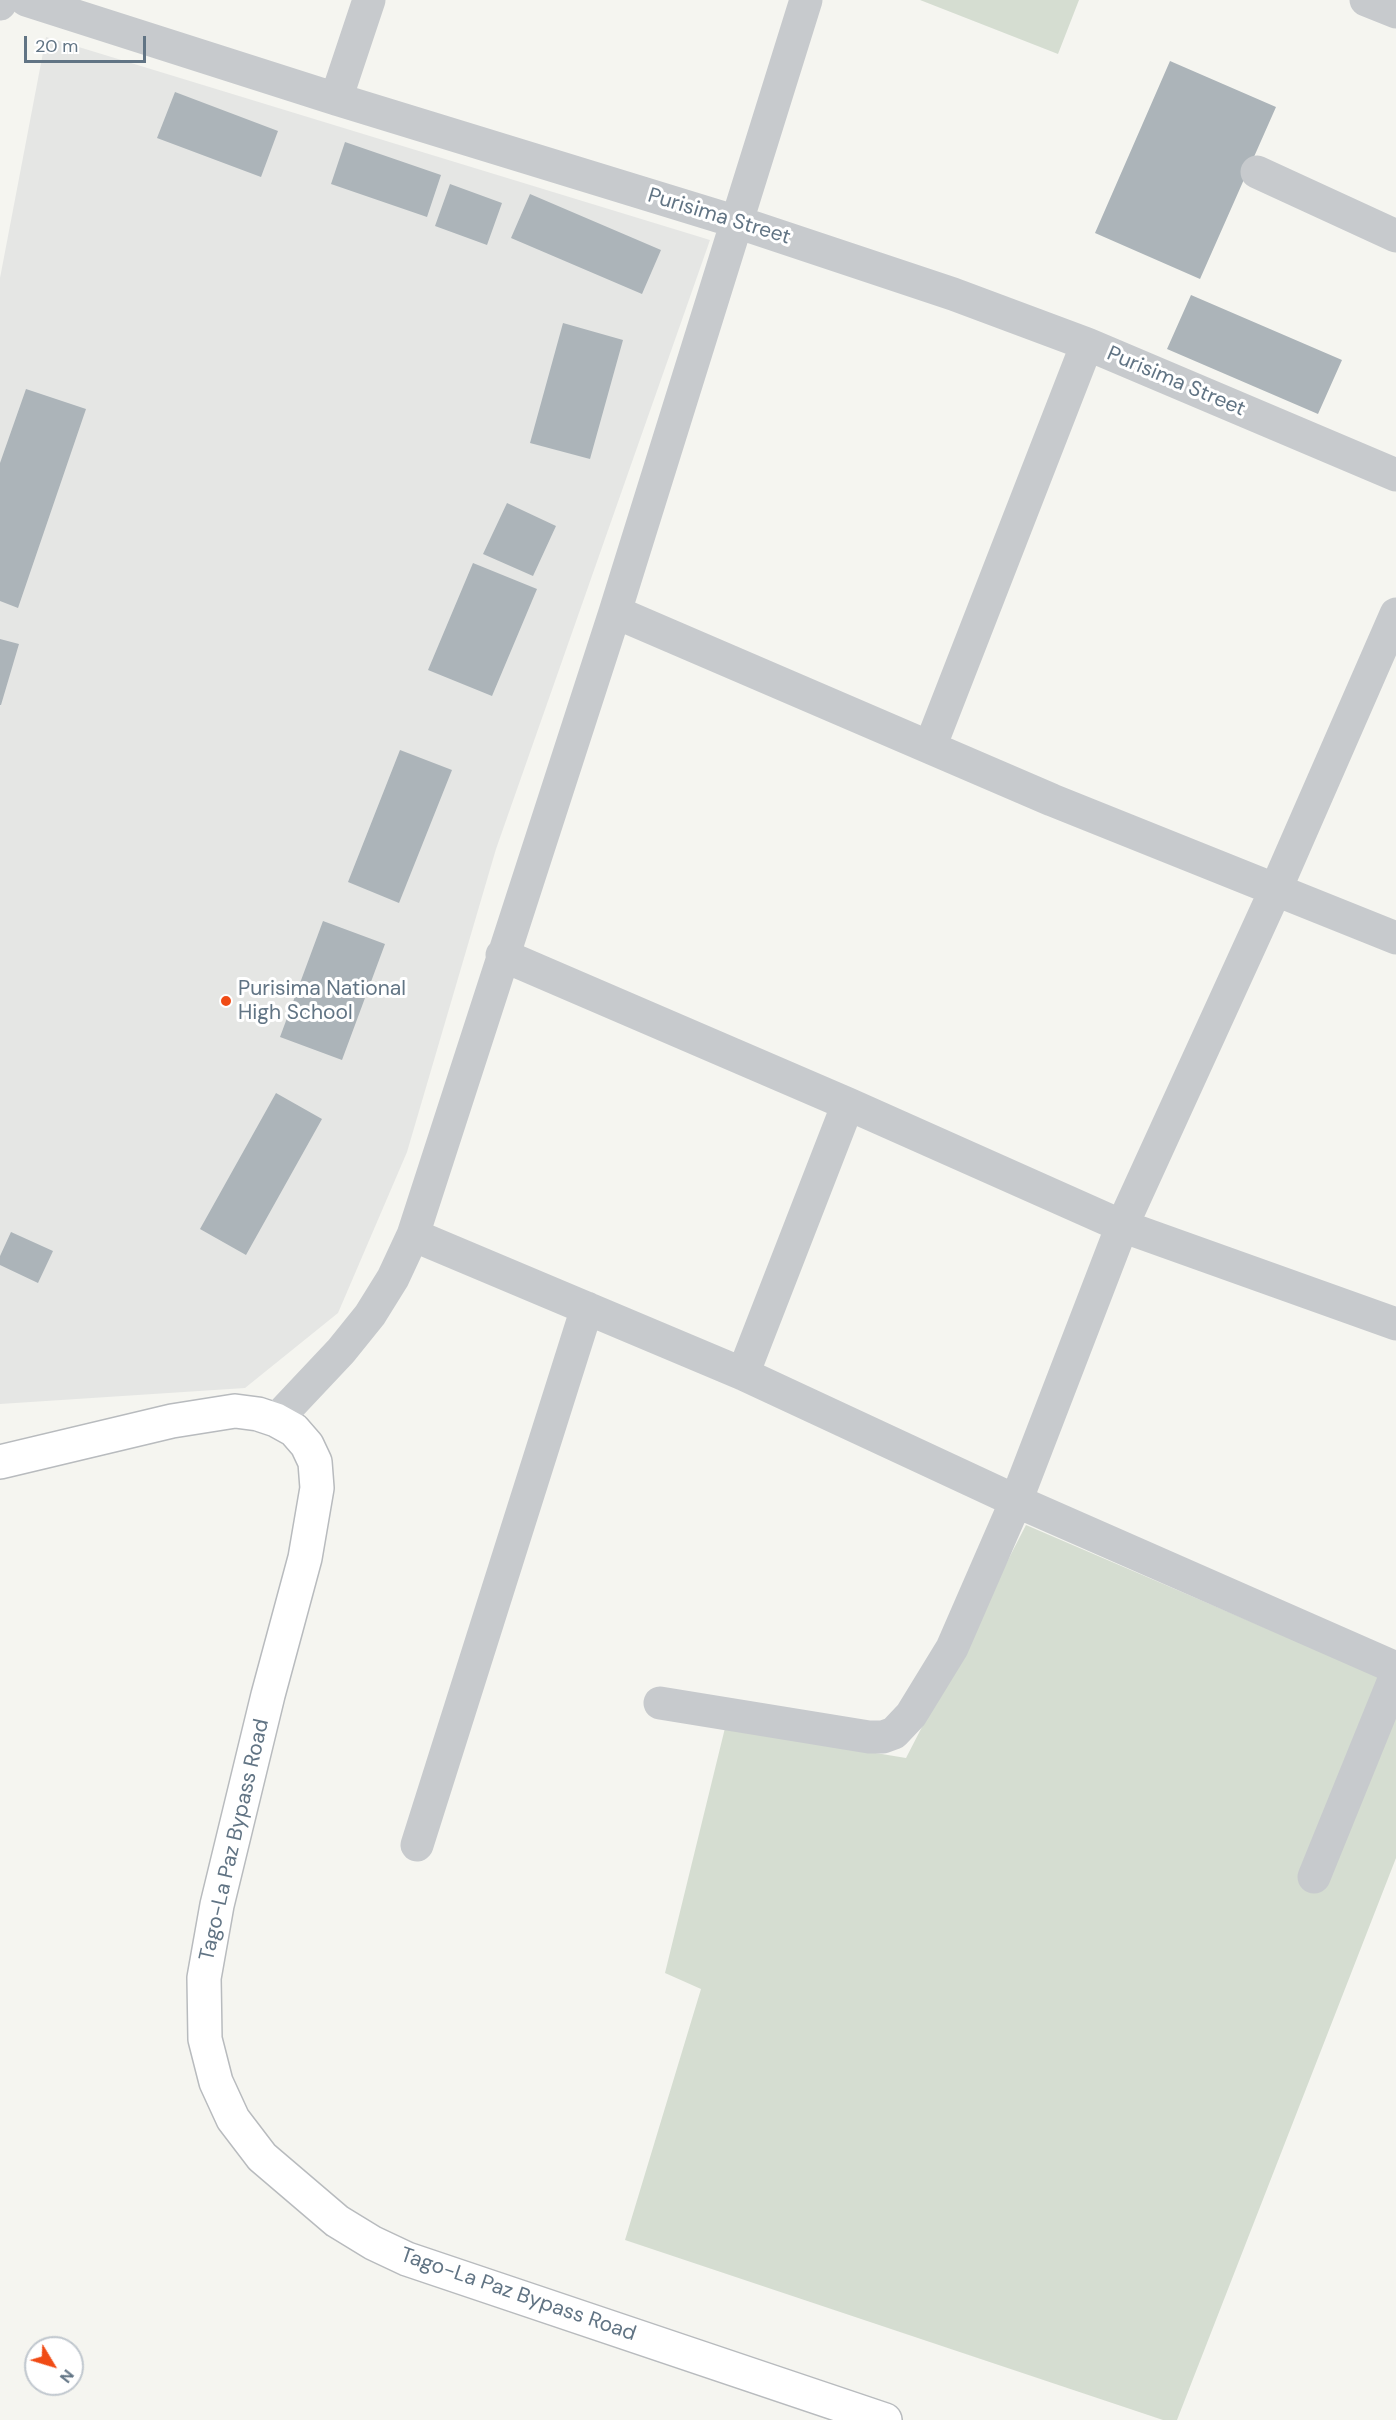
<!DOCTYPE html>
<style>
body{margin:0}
#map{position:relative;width:1396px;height:2420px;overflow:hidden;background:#f5f5f0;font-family:"DM Sans",sans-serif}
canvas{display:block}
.north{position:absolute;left:24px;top:2336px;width:60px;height:60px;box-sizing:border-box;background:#fff;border:2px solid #c0c7ce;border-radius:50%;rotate:128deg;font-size:16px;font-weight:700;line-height:24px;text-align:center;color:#617484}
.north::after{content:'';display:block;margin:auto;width:21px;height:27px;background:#f04b15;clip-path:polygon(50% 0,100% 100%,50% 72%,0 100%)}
.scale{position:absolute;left:24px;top:36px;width:122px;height:27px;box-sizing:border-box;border:3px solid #617484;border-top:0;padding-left:8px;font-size:18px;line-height:21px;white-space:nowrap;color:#617484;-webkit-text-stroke:4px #fff;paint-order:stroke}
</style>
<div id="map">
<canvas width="1396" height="2420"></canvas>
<div class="north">N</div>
<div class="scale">20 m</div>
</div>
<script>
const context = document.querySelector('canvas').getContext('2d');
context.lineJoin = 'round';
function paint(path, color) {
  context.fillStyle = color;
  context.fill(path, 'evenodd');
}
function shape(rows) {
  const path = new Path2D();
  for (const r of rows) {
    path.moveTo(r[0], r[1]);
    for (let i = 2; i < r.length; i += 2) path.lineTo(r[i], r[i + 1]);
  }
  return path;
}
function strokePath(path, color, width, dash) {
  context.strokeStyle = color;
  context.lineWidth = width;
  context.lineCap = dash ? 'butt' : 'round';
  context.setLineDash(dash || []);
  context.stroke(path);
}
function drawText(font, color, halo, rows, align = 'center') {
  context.font = font + ' "DM Sans",sans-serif';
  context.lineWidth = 6;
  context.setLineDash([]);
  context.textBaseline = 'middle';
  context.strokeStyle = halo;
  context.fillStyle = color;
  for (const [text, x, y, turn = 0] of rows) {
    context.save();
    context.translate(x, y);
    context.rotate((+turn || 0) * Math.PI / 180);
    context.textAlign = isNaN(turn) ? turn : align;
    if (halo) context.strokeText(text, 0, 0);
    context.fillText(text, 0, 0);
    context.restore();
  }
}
paint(shape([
 [46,37,710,240,496,849,407,1152,338,1313,245,1388,0,1404,0,278]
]), '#e5e6e4');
paint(shape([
 [920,0,1079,0,1058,54],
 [1026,1525,1396,1684,1396,1858,1177,2420,1163,2420,625,2240,701,1989,665,1973,725,1728,906,1758]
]), '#d5ddd1');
paint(shape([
 [1170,61,1276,107,1200,279,1095,233],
 [175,92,278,131,261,177,157,138],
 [345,142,441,175,427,217,331,184],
 [450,184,502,203,487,245,435,226],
 [530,194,661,250,642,294,511,238],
 [1191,295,1342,360,1318,414,1167,349],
 [563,323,623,340,590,459,530,443],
 [26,389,86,409,18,608,0,601,0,463],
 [507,503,556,526,533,576,483,554],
 [473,563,537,589,492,696,428,670],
 [0,639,19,644,1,705,0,705],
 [400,750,452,770,399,903,348,882],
 [323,921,385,944,342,1060,280,1037],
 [276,1093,322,1119,246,1255,200,1229],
 [11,1232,53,1251,38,1283,0,1265,0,1256]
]), '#acb4b9');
const highway = shape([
 [0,1462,172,1421,235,1411,258,1414,276,1420,294,1430,307,1445,315,1462,317,1488,305,1558,268,1695,217,1905,204,1978,205,2039,216,2082,233,2119,262,2157,337,2221,373,2243,407,2259,885,2420]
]);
strokePath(highway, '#b8bbbe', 36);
strokePath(shape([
 [26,0,336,99,737,222,953,294,1087,344,1396,475],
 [1366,0,1396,12],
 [0,4,1,0],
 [336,99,369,0],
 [1257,172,1396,236],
 [615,612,1052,800,1396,938],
 [930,747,1087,344],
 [502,955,848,1104,1122,1226,1396,1324],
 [413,1235,743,1374,1016,1501,1396,1668],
 [743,1374,848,1104],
 [276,1420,341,1351,370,1315,393,1278,413,1235,615,612,806,0],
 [660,1703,869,1737,883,1737,894,1733,911,1715,952,1648,1016,1501,1122,1226,1275,891,1396,614],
 [417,1845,587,1308],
 [1314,1877,1396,1675]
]), '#c7cacd', 33);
strokePath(highway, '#fff', 33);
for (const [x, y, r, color] of [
 [226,1001,6,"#f04b15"]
]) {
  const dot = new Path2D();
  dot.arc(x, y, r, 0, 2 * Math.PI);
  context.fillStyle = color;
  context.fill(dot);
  strokePath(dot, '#fff', 2);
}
drawText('21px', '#617484', '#fff', [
 ["Purisima Street",719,217,17],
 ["Purisima Street",1176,382,23],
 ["Tago-La Paz Bypass Road",235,1840,-77],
 ["Tago-La Paz Bypass Road",518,2295,19]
]);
drawText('21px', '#617484', '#fff', [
 ["Purisima National",238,989],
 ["High School",238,1013]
], 'left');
</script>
